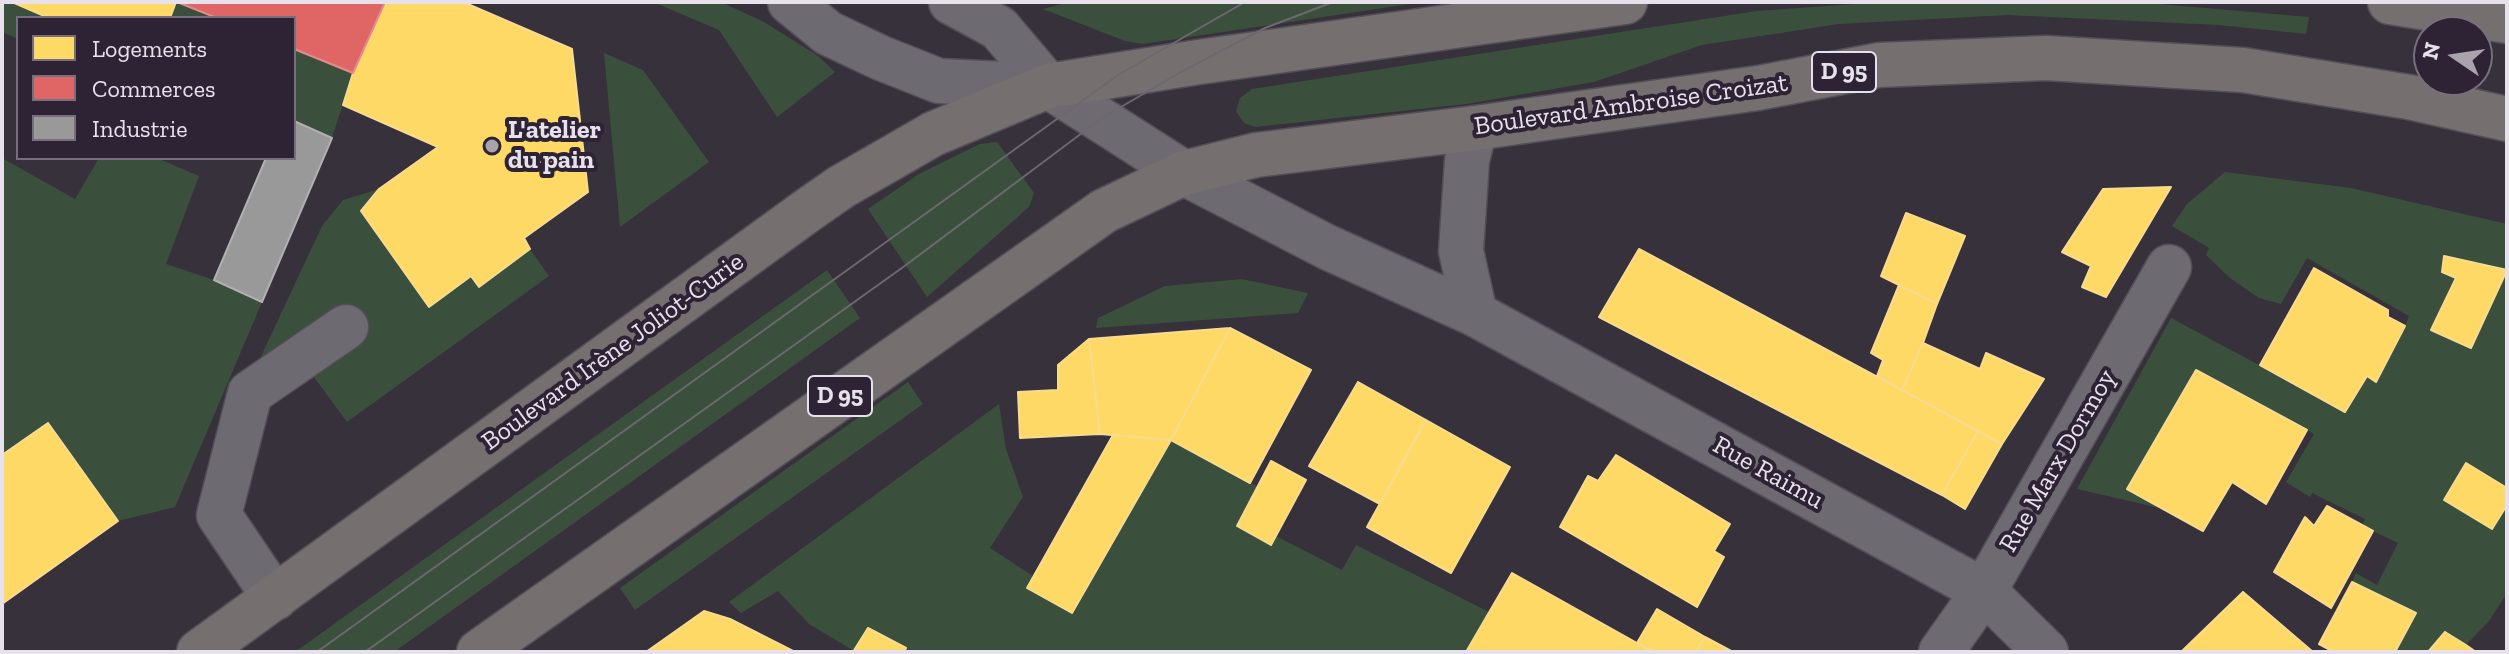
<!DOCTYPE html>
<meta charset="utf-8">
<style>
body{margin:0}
#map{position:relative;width:2509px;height:654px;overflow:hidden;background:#37313c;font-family:"Zilla Slab",serif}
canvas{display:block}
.frame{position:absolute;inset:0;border:4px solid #e7e1ec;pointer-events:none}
.legend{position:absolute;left:16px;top:16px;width:280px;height:144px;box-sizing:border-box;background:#2e2335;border:2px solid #786f7e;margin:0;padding:10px 14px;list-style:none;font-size:24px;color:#e7e1ec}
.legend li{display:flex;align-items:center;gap:16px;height:40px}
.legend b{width:40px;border:2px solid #786f7e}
.north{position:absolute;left:2413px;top:16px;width:80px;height:80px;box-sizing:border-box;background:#2e2335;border:2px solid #786f7e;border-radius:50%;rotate:283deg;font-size:22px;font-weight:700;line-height:32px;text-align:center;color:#e7e1ec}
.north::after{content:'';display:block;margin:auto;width:28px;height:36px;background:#a9a3ae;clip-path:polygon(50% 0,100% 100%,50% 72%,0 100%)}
</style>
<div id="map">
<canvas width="2509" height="654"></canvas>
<div class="frame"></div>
<ul class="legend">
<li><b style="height:22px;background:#ffd966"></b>Logements</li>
<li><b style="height:22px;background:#e06666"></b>Commerces</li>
<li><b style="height:22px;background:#999"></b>Industrie</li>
</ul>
<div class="north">N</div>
</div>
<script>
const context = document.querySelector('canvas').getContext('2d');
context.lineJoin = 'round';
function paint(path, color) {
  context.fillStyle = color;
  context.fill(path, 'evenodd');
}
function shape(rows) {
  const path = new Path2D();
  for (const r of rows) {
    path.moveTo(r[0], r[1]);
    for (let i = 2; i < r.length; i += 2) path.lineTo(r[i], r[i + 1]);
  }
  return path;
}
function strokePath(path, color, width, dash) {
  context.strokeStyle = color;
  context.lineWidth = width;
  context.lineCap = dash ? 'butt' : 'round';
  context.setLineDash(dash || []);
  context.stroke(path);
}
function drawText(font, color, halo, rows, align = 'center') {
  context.font = font + ' "Zilla Slab",serif';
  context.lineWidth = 8;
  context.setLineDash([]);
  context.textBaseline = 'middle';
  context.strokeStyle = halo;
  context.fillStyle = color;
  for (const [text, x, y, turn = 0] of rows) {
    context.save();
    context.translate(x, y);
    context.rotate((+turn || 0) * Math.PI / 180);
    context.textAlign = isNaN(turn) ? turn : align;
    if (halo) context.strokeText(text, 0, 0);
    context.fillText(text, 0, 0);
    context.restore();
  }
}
paint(shape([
 [2,2,12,2,49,18,18,18,18,39,2,32],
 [176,2,217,18,170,18],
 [653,2,721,2,764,22,818,56,835,72,777,117,719,30],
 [1069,2,1423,2,1143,44,1125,41,1043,9],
 [1882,2,2136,2,2309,17,2306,34,2219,25,2008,15,1839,24,1702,45,1594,82,1466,104,1255,127,1244,123,1236,111,1240,98,1252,89,1757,11],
 [294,49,353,73,332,138,294,121],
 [604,53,643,70,709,162,620,227],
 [997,142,1034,193,1029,207,927,297,868,209,919,174,980,144],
 [2,158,75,199,99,158,157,158,199,176,166,264,214,280,262,302,175,507,118,521,48,424,2,455],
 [2225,172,2351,188,2507,224,2507,270,2444,256,2442,272,2456,278,2431,329,2471,348,2507,272,2507,593,2489,621,2466,645,2445,632,2428,652,2395,652,2416,613,2352,582,2356,573,2377,585,2398,543,2362,526,2365,519,2312,493,2310,497,2286,482,2314,434,2197,370,2127,489,2164,509,2077,489,2171,318,2345,411,2367,376,2376,381,2405,326,2409,316,2307,258,2281,304,2259,298,2230,278,2206,255,2209,248,2172,226,2187,204],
 [379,189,471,276,478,287,530,249,549,276,347,422,314,377,355,342,257,365,322,226,343,200],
 [827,270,860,318,394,652,295,652],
 [1242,279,1308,293,1298,313,1096,328,1098,318,1165,286],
 [908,382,923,404,635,610,620,588],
 [999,404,1006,449,1023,497,990,548,1033,576,1027,588,1072,613,1171,440,1257,486,1238,527,1271,545,1276,536,1342,570,1356,545,1489,612,1466,652,904,652,906,648,854,651,809,624,778,591,741,613,729,602]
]), '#3b503c');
const homes = shape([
 [12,2,176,2,170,18,49,18,12,2],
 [385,2,463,2,572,49,588,192,524,238,530,249,479,287,471,276,429,307,361,211,379,189,438,147,343,105,353,73,385,2],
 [2171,187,2106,297,2082,287,2091,266,2062,252,2103,189,2171,187],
 [1906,213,1965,236,1937,304,1881,276,1906,213],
 [1639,249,1978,431,1942,495,1599,317,1639,249],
 [2444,256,2507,270,2471,348,2431,330,2456,278,2442,272,2444,256],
 [2314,268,2388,310,2388,317,2405,326,2376,382,2367,376,2345,412,2260,365,2314,268],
 [1899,285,1937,304,1923,343,1902,390,1877,376,1883,360,1871,353,1899,285],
 [1230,328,1171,440,1100,434,1089,339,1230,328],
 [1230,328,1311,370,1250,483,1171,440,1230,328],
 [1089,339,1100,434,1020,438,1018,392,1058,390,1058,365,1089,339],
 [1923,343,1980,369,1986,353,2044,379,2002,444,1902,390,1923,343],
 [2196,370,2307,430,2266,504,2232,482,2203,531,2127,489,2196,370],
 [1358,382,1426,420,1380,504,1309,466,1358,382],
 [1426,420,1510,467,1451,573,1367,527,1426,420],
 [48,423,118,521,2,604,2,455,48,423],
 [1978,431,2002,444,1965,509,1942,495,1978,431],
 [1113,435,1171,440,1072,613,1027,588,1113,435],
 [1616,455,1730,524,1714,551,1724,557,1697,607,1560,527,1588,476,1598,481,1616,455],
 [1271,461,1306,480,1271,545,1237,526,1271,461],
 [2466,463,2507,488,2507,505,2492,529,2444,500,2466,463],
 [2327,506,2373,531,2331,608,2274,572,2305,517,2314,526,2327,506],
 [1512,573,1637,643,1654,652,1466,652,1512,573],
 [2352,582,2416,613,2395,652,2334,652,2319,644,2352,582],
 [2243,592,2313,652,2181,652,2243,592],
 [1657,609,1705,637,1696,652,1654,652,1637,643,1657,609],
 [704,611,730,619,795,652,646,652,704,611],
 [868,628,906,648,904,652,853,652,868,628],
 [2445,632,2466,645,2476,652,2428,652,2445,632],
 [1705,637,1733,652,1696,652,1705,637]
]);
paint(homes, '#ffd966');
strokePath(homes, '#f8db8e', 2);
const shops = shape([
 [177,2,385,2,353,73,294,49,294,18,217,18,177,2]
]);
paint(shops, '#e06666');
strokePath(shops, '#e28b8e', 2);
const industry = shape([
 [294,121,332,138,262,302,214,280,266,158,294,158,294,121]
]);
paint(industry, '#999');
strokePath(industry, '#b0afb2', 2);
const minor = shape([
 [790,2,828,33,881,58,939,81,1048,86],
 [951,2,999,28,1048,86,1184,173,1327,247,1475,314,1984,591,2046,652],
 [1475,128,1467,160,1461,251,1475,314],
 [275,598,219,515,250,393,346,327],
 [1941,652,1984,591,2169,267]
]);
const major = shape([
 [2390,2,2507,21],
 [199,652,808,210,841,187,933,134,1048,86,1199,62,1625,2],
 [479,652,1104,211,1184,173,1256,155,1475,128,1758,88,1879,65,2046,58,2243,70,2409,97,2507,119]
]);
strokePath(minor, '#534e57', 47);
strokePath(major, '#534e57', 47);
strokePath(minor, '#6e6a71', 44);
strokePath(major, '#766f6f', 44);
strokePath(shape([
 [317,652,1118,75,1245,2],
 [365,652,906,265,1102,118,1181,72,1265,28,1333,2]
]), '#6d6870', 2);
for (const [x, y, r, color] of [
 [492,146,8,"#a9a3ae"]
]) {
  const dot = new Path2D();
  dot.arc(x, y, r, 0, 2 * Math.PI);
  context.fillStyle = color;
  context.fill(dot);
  strokePath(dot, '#2e2335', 3);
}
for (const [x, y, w] of [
 [1844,72,64],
 [840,396,64]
]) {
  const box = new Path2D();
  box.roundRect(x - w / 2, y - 20, w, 40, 6);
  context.fillStyle = '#2e2335';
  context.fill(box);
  strokePath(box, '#e7e1ec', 2);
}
drawText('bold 24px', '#e7e1ec', null, [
 ["D 95",1844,72],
 ["D 95",840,396]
]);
drawText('26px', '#e7e1ec', '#2e2335', [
 ["Boulevard Ambroise Croizat",1631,105,-8],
 ["Boulevard Irène Joliot-Curie",613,352,-36],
 ["Rue Marx Dormoy",2058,461,-60],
 ["Rue Raimu",1768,473,29]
]);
drawText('bold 26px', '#e7e1ec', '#2e2335', [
 ["L'atelier",508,131],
 ["du pain",508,161]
], 'left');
</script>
